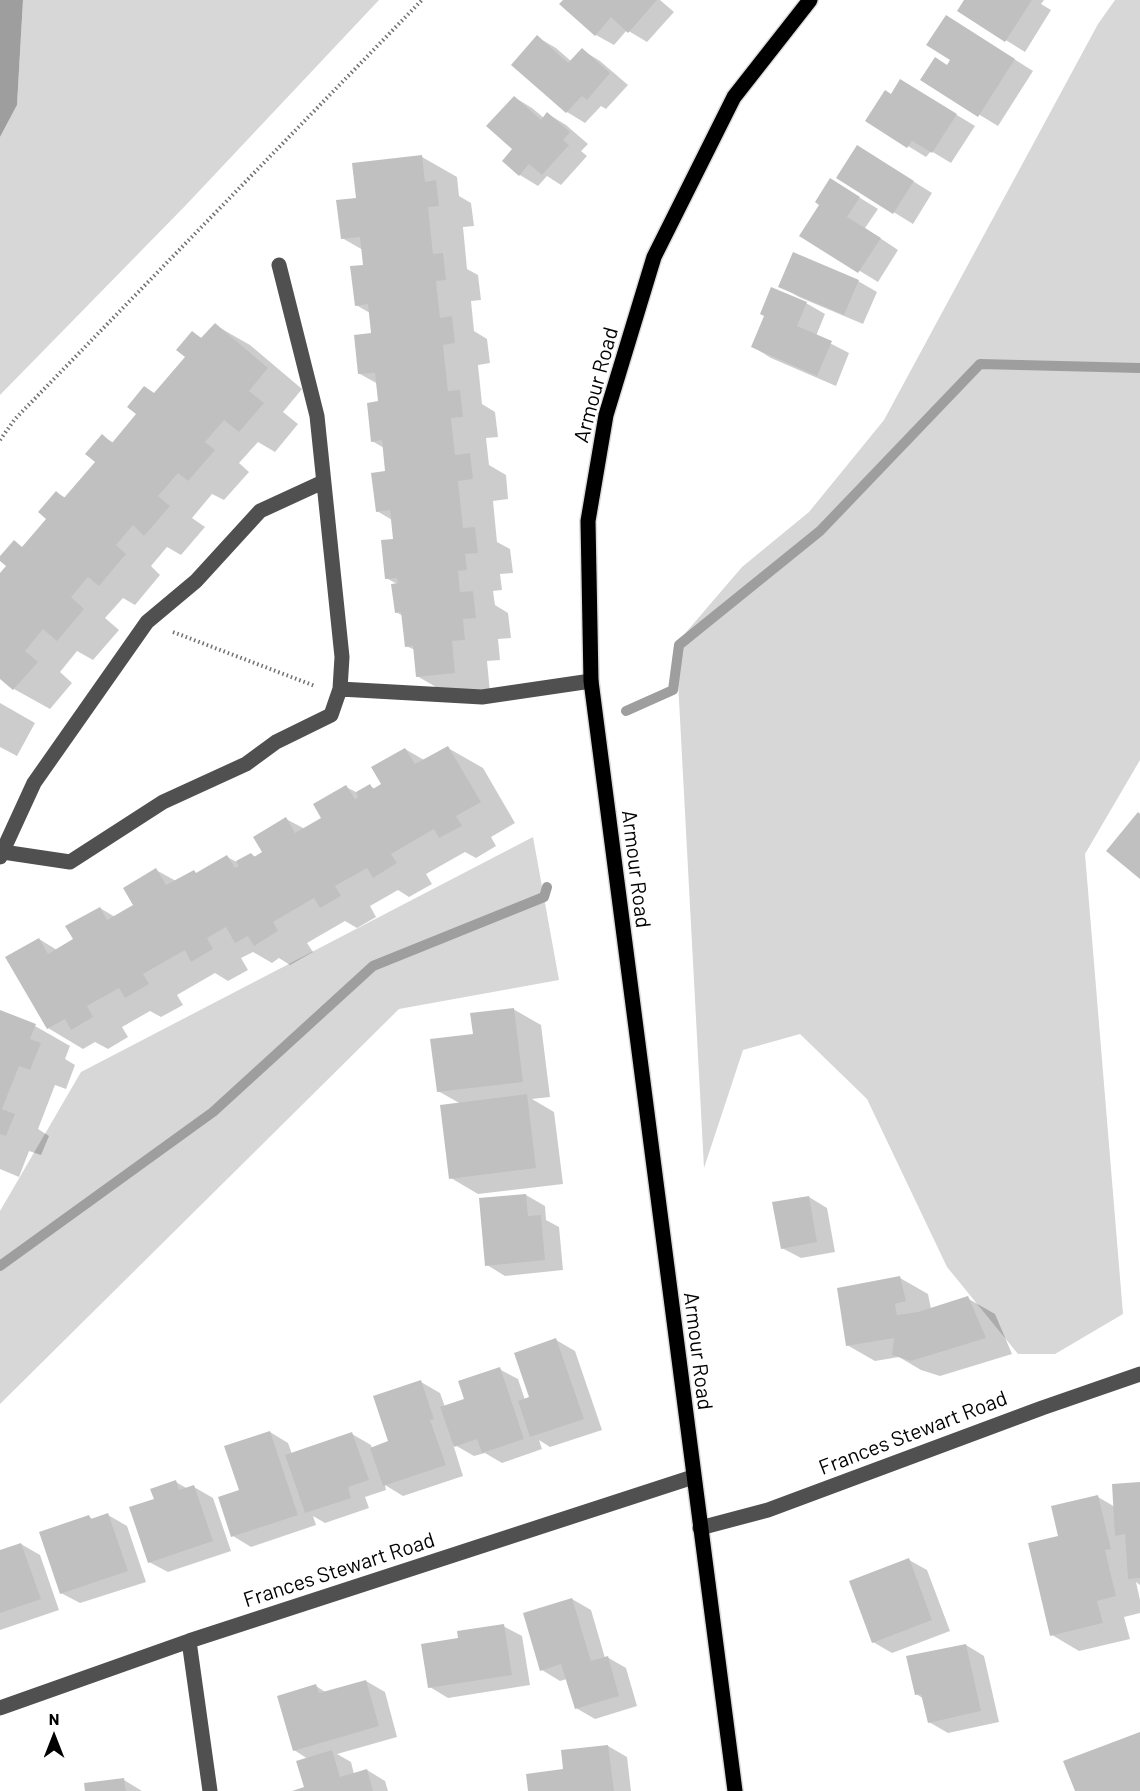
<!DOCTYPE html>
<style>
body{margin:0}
#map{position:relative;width:1140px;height:1791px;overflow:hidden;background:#fff;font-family:Barlow,sans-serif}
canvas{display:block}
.north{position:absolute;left:24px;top:1707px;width:60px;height:60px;-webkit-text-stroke:4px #fff;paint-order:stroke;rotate:0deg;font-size:16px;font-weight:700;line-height:24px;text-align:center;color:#000}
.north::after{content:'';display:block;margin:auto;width:21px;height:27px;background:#000;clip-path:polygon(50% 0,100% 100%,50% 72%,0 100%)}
</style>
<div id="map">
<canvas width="1140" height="1791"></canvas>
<div class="north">N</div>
</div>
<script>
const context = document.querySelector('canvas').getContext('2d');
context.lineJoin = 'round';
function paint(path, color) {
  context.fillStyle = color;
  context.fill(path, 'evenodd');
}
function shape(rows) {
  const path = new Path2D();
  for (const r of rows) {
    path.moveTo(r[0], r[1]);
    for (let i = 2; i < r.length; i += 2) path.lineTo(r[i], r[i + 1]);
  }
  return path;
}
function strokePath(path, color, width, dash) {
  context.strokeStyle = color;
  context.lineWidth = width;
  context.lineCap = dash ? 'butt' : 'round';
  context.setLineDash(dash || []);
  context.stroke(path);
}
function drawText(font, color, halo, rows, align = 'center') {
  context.font = font + ' Barlow,sans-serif';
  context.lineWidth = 4.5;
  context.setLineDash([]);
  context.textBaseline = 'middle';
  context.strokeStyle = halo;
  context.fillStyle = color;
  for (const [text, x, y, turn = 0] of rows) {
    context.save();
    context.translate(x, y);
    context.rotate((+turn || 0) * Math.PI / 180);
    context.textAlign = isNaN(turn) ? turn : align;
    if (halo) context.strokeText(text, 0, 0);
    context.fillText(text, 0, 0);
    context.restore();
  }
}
paint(shape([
 [23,0,379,0,186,205,0,395,0,137,17,105],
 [1115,0,1140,0,1140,760,1085,854,1123,1314,1055,1354,1018,1354,947,1267,867,1099,800,1034,743,1050,704,1168,676,644,742,567,809,512,884,420,1098,24],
 [533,837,559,980,399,1009,0,1404,0,1211,81,1072]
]), '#d7d7d7');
paint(shape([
 [0,0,23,0,17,105,0,137]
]), '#9e9e9e');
paint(shape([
 [565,0,660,0,674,12,647,42,627,30,614,45,596,35],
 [966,0,1044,0,1041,4,1051,10,1025,52,959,11],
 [965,28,1033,71,998,126,922,80,948,66],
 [537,37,556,48,572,62,582,50,600,61,628,85,606,109,601,106,585,123,567,112],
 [919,92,975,126,951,163,931,151,926,157,908,146,891,96],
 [514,97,532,108,544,118,548,114,566,125,588,144,581,151,587,156,561,185,547,176,538,186,520,175,504,161,514,149],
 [422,157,457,177,459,196,471,203,474,226,463,227,467,269,478,275,481,300,471,301,474,331,487,339,490,363,478,365,482,404,495,412,498,437,486,438,489,465,506,475,508,499,493,501,497,542,510,549,513,573,500,574,502,590,493,591,495,605,508,613,511,638,498,639,500,660,487,661,490,693,453,697,417,676,415,650,406,646,403,616,396,612,399,585,386,578,395,540,392,520,377,511,387,472,384,448,372,441,380,403,378,384,360,374,372,334,370,313,356,305,365,266,363,250,342,238,357,199],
 [876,158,932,193,913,224,838,178],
 [849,191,878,209,865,228,898,250,878,282,802,236],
 [858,281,877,292,863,324,799,297,780,286],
 [806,303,825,314,816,336,849,353,836,386,771,358,753,347],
 [215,325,250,345,302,389,283,412,298,424,275,452,258,442,239,463,249,472,224,500,212,494,192,518,205,527,181,555,167,547,151,566,160,575,135,605,123,598,105,618,119,630,93,660,77,651,60,672,72,683,50,709,14,689,0,677,0,575,8,566,0,559,14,542,23,548,48,518,57,493,66,498,97,462,102,436,114,443,187,357,193,333,203,339],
 [0,703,35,723,17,756,0,747],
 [448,748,483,768,515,823,491,837,496,846,476,858,465,852,426,874,432,884,409,897,398,890,370,906,376,917,357,928,345,921,307,943,313,952,290,965,279,958,272,963,253,952,241,958,248,970,228,981,215,973,177,995,183,1005,161,1017,150,1011,122,1027,128,1037,108,1049,95,1042,83,1049,48,1028,39,939,57,950,75,940,100,908,115,917,135,905,156,870,176,881,194,872,198,874,227,857,237,862,251,854,256,857,264,853,286,819,305,829,323,819,346,787,358,793,370,786,375,789,383,784,405,749,424,760],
 [513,1009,541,1025,550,1097,532,1099,554,1112,563,1184,478,1194,451,1178,461,1104,438,1091,475,1035],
 [0,1012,35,1026,70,1046,65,1059,75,1065,66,1089,55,1085,38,1129,49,1136,41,1155,29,1151,19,1177,0,1169],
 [526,1195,545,1206,546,1220,559,1227,563,1270,505,1276,487,1265],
 [809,1197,827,1208,835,1252,801,1258,782,1248],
 [900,1278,928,1294,931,1309,967,1298,995,1314,1012,1354,940,1376,921,1370,899,1357,875,1361,847,1345],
 [556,1340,575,1351,602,1430,550,1447,539,1440,542,1449,502,1463,485,1453,474,1456,453,1444,463,1476,403,1496,385,1485,386,1490,365,1497,369,1508,325,1523,313,1516,316,1525,251,1547,233,1536,241,1491,270,1432,288,1443,292,1454,352,1434,371,1445,372,1449,390,1442,421,1382,440,1393,445,1407,466,1400,499,1369,518,1379,525,1400,531,1398],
 [176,1482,188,1489,194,1487,213,1498,231,1551,168,1572,149,1562,155,1500],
 [1140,1484,1140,1585,1136,1582,1140,1600,1140,1613,1124,1617,1130,1639,1079,1651,1052,1635,1060,1537,1098,1497,1115,1507],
 [108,1515,127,1526,146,1582,80,1603,61,1593,89,1517,94,1520],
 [21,1544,40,1555,59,1610,0,1630,0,1551],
 [909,1560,927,1570,950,1631,892,1653,873,1642],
 [572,1599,591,1610,605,1658,607,1657,626,1668,637,1706,595,1719,576,1708,567,1679,560,1681,542,1670],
 [503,1626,522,1636,530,1685,448,1698,430,1687,460,1640],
 [966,1645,984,1656,999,1722,948,1733,929,1722,924,1699,916,1694],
 [366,1681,385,1692,397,1737,337,1754,351,1762,354,1774,367,1770,385,1781,388,1791,295,1791,305,1788,308,1759,294,1750,316,1686,327,1693],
 [608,1746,627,1757,631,1791,530,1791],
 [124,1780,142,1791,86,1791]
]), '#0003');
strokePath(shape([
 [626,711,673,690,679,645,820,531,980,364,1140,368],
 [0,1266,213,1112,373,966,544,897,547,887]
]), '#9e9e9e', 10);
paint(shape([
 [563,0,657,0,628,33,611,17,595,36,559,4],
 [964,0,1032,0,1005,42,957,11],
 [946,15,1015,59,978,117,920,80,935,57,947,65,950,60,926,45],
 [537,35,568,63,582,48,610,73,587,100,582,96,566,113,511,65],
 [900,79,957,114,932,153,912,141,907,148,865,121,885,90,891,94],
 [514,96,541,120,547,112,570,132,563,140,569,145,542,175,529,164,519,176,502,161,512,149,486,126],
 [857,145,914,181,893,214,836,178],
 [422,155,425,182,436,180,439,206,428,207,433,254,443,253,446,280,436,281,440,318,452,316,455,343,443,345,448,391,460,390,463,417,451,418,455,455,470,453,473,479,458,481,463,528,475,527,478,553,465,554,467,570,458,571,460,592,473,591,476,618,463,619,465,640,452,641,455,673,416,677,413,646,405,647,401,612,395,613,391,584,398,583,397,578,385,579,381,540,393,539,390,510,376,512,371,473,385,471,382,440,371,442,367,403,378,401,375,373,358,374,354,335,371,333,368,304,355,306,350,266,363,265,360,237,341,239,336,200,356,198,352,163],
 [830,178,860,197,847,217,881,238,858,273,799,236,819,205,815,202],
 [793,252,859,280,844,315,778,287],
 [771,287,807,302,797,326,832,341,817,376,751,347,764,316,760,314],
 [215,323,268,368,249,391,264,403,239,432,224,420,205,442,215,450,188,481,178,473,158,496,170,506,144,536,133,525,116,545,126,554,99,586,88,577,71,597,84,609,57,641,43,629,25,651,38,662,13,690,0,679,0,573,6,566,0,561,0,556,14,540,22,547,46,519,38,512,56,491,64,498,95,462,85,454,102,434,112,443,136,414,127,407,144,386,154,393,185,357,176,350,192,331,201,338],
 [448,746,481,802,456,816,462,826,439,838,434,829,391,854,397,863,373,878,367,868,335,886,341,896,320,908,314,898,273,922,278,931,254,946,248,936,235,943,226,927,207,938,213,949,191,962,185,950,143,974,149,984,125,998,119,988,87,1006,93,1017,71,1030,65,1019,47,1029,5,957,39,938,48,954,73,939,65,926,100,907,107,920,133,905,123,888,156,868,166,885,194,870,196,873,227,855,235,868,239,866,236,861,251,853,254,857,262,852,253,837,286,817,295,833,321,818,313,804,346,785,355,799,358,797,356,792,370,784,373,789,381,784,371,767,405,748,415,764],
 [1138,812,1140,814,1140,879,1106,851],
 [514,1008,523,1082,437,1092,430,1039,473,1034,470,1013],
 [0,1010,36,1024,30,1039,41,1043,30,1070,19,1066,2,1109,15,1114,6,1136,0,1134],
 [527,1094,536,1168,449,1179,440,1105],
 [526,1194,528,1216,541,1215,545,1260,485,1266,479,1198],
 [809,1196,817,1242,781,1249,772,1202],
 [900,1276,906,1301,895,1304,897,1315,918,1312,968,1296,986,1338,911,1361,892,1355,894,1338,846,1346,837,1288],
 [556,1338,584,1419,530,1437,518,1401,529,1397,514,1353],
 [500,1367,524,1439,482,1453,477,1439,454,1447,440,1407,464,1399,458,1381],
 [421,1380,434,1419,430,1420,446,1465,383,1486,370,1448,388,1441,373,1396],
 [270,1431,298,1515,231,1537,218,1497,239,1490,224,1446],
 [352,1432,369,1480,348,1487,351,1498,305,1513,285,1455],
 [176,1480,179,1490,194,1485,213,1541,148,1563,129,1507,154,1499,150,1489],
 [1140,1482,1140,1578,1128,1579,1125,1534,1115,1536,1112,1484],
 [1098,1495,1111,1549,1105,1550,1116,1596,1097,1601,1103,1623,1050,1636,1028,1543,1058,1536,1051,1506],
 [108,1513,128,1571,60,1594,39,1532,89,1515,91,1519],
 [21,1543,41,1599,0,1613,0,1550],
 [909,1558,932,1620,872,1643,849,1581],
 [572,1598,591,1661,608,1656,619,1696,575,1709,561,1664,540,1671,523,1613],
 [504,1624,512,1675,428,1688,421,1644,458,1638,457,1631],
 [966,1644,981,1711,928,1723,921,1694,915,1695,906,1656],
 [366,1680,379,1726,293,1751,277,1696,316,1684,319,1693],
 [1140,1732,1140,1791,1075,1791,1063,1761],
 [608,1745,614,1791,528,1791,526,1774,563,1769,561,1750],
 [332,1750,340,1777,367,1769,373,1791,292,1791,304,1787,296,1761],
 [124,1778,126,1791,85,1791,84,1783]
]), '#c0c0c0');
const major = shape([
 [735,1791,591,681,588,521,606,415,654,257,734,97,810,0]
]);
strokePath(major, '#dbdbdb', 18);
strokePath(shape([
 [0,440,15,419,422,0],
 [173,632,315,686]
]), '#727272', 4, [1.5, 3]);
strokePath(shape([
 [340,689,482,697,591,681],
 [3,852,70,862,163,802,246,764,276,742,331,715,340,689,342,657,317,416,279,265],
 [0,857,34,783,147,622,196,581,260,511,323,482],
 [700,1528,768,1510,1042,1408,1140,1374],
 [189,1641,210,1791],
 [0,1708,189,1641,693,1477]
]), '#505050', 15);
strokePath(major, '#000', 15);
drawText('21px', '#000', '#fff', [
 ["Armour Road",596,385,-75],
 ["Armour Road",636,869,83],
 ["Armour Road",698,1351,83],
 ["Frances Stewart Road",913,1433,-21],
 ["Frances Stewart Road",339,1570,-18]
]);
</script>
